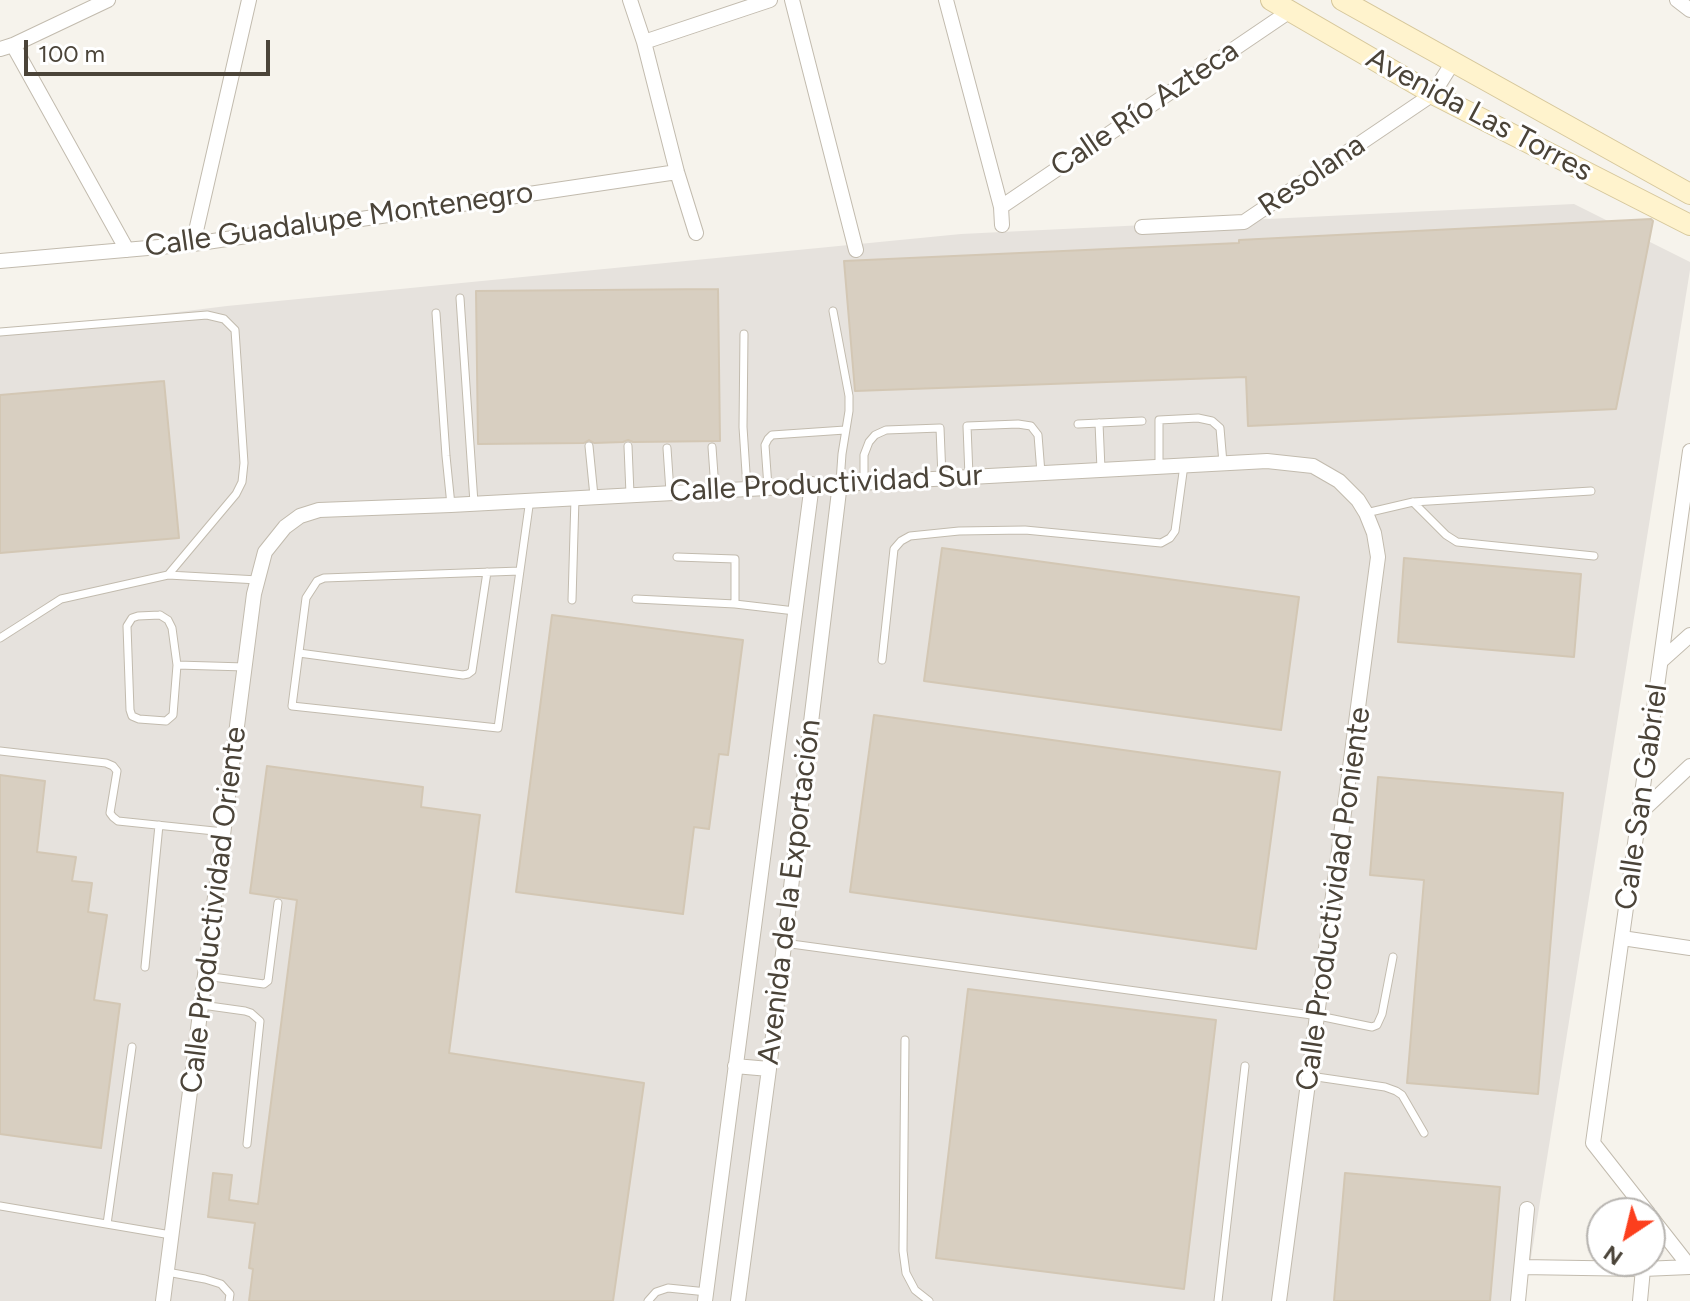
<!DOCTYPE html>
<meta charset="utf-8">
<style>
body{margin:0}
#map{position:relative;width:1690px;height:1301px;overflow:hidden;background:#f6f3ec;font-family:Figtree,sans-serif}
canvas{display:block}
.north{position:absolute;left:1586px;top:1197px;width:80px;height:80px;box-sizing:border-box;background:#fff;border:2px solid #b7b4b0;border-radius:50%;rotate:215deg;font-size:22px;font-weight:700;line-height:32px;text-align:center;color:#4b4439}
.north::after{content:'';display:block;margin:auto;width:28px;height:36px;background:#fc3f1d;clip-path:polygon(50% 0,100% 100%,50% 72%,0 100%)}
.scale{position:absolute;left:24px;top:40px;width:246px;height:36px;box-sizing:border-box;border:4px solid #4b4439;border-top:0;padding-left:10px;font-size:24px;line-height:28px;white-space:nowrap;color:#4b4439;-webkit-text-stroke:6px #fff;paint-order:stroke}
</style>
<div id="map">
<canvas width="1690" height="1301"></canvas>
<div class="north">N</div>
<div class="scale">100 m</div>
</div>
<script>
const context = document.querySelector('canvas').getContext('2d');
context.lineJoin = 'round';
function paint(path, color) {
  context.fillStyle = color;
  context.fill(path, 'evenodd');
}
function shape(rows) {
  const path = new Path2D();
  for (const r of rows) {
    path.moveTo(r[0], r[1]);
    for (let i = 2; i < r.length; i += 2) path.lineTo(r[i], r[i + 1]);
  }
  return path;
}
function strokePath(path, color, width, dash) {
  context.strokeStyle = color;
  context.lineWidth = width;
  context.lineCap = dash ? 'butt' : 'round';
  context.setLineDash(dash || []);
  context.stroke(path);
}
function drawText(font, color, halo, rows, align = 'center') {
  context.font = font + ' Figtree,sans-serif';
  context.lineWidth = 6;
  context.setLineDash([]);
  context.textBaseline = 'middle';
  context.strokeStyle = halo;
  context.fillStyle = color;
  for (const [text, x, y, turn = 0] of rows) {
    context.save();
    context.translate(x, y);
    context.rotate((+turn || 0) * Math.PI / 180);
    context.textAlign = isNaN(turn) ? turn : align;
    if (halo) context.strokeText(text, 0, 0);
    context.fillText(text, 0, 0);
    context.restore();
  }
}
paint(shape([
 [1574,204,1690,262,1690,270,1524,1301,0,1301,0,334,227,306,961,234]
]), '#e6e2dd');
const building = shape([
 [1651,219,1653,221,1616,409,1248,426,1246,377,855,391,844,261,1239,243,1239,240,1651,219],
 [718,289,720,441,633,442,628,440,623,442,594,443,589,440,584,443,478,444,476,291,718,289],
 [164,381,179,538,0,553,0,395,164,381],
 [942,548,1299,597,1281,730,924,681,942,548],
 [1404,558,1581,574,1574,657,1398,642,1404,558],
 [552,615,743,640,728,755,719,754,709,829,694,827,683,914,516,892,552,615],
 [874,715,1280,772,1256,949,850,892,874,715],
 [267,766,423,787,421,807,480,815,449,1053,644,1083,613,1301,249,1301,253,1269,249,1268,255,1223,208,1217,213,1173,232,1175,229,1200,258,1204,297,900,250,893,267,766],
 [0,775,45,781,37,852,76,857,72,881,92,883,88,912,107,915,94,1000,120,1004,101,1148,0,1134,0,775],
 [1378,777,1563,793,1538,1094,1407,1083,1424,880,1370,875,1378,777],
 [968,989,1216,1020,1184,1289,936,1258,968,989],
 [1345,1173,1500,1187,1490,1301,1334,1301,1345,1173]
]);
paint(building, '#d8cfc1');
strokePath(building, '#d3c7b4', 2);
const lane = shape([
 [460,298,474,503],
 [833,311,849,396,849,411,842,454,840,482],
 [436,313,446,456,451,505],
 [0,332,207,315,224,319,235,330,244,463,242,482,236,494,168,575],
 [744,334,743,427,747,488],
 [1099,423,1101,469],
 [1078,424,1142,421],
 [589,446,594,496],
 [628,446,630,494],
 [712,447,715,489],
 [667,448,670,492],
 [1159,466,1159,420,1198,418,1212,421,1220,428,1223,463],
 [969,476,967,426,1018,424,1031,426,1038,435,1041,473],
 [864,482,864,455,869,442,875,435,886,430,940,428,942,477],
 [768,487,765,445,768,439,772,435,845,430],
 [1413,502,1446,535,1457,542,1594,556],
 [1366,513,1413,502,1591,491],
 [520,571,324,578,317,581,306,598,292,706,498,728,530,499],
 [636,599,735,604,735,559,677,557],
 [572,600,575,498],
 [735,604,795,611],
 [160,615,168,620,172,628,177,665,173,715,166,721,139,719,132,716,130,710,127,626,132,618,138,616,160,615],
 [0,638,61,599,168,575,258,580],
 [299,653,463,675,468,674,472,671,487,572],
 [882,660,894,549,901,541,910,536,959,531,1025,530,1161,543,1170,538,1175,531,1184,465],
 [177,665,245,667],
 [0,751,106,763,113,766,117,771,110,813,113,817,118,821,224,832],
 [784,943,1319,1016,1372,1027,1377,1025,1382,1014,1393,957],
 [145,967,159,825],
 [205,976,264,984,268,981,278,903],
 [202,1005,245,1011,251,1013,260,1021,247,1144],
 [905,1040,903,1251,906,1273,915,1290,929,1301],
 [1310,1076,1385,1087,1396,1091,1402,1095,1424,1133],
 [0,1206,171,1235],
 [107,1224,132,1047],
 [167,1272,205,1279,221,1284,230,1294,229,1301],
 [648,1301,656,1292,668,1288,707,1292],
 [1218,1301,1245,1066]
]);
const street = shape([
 [630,0,644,42,677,172,696,233],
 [792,0,856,250],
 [946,0,1001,207,1002,225],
 [1677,0,1690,10],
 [644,42,770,0],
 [13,45,127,250],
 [0,49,13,45,108,0],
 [1001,207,1290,11],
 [1142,227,1244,222,1433,94,1453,62],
 [193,244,249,0],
 [0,261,193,244,677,172],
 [1661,661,1690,635],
 [1640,813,1690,766],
 [1622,938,1690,948],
 [735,1066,769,1069],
 [1648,1213,1593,1143,1690,451],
 [1650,1216,1690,1267],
 [1522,1267,1643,1269,1690,1267],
 [163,1301,254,594,265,552,285,527,300,516,319,510,451,505,1267,461,1313,466,1339,481,1358,500,1366,513,1374,533,1378,557,1279,1301],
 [705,1301,812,484],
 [738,1301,769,1069,840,483],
 [1518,1301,1527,1209],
 [1640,1301,1643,1269]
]);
const secondary = shape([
 [1271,0,1433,94,1690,225],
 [1342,0,1690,194]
]);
strokePath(lane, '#c2bbae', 9);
strokePath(street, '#c2bbae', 16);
strokePath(secondary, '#d6c79b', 22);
strokePath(lane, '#fff', 7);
strokePath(street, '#fff', 14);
strokePath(secondary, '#fff3cd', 20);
drawText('30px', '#4b4439', '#fff', [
 ["Calle Río Azteca",1145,109,-34],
 ["Avenida Las Torres",1479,115,28],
 ["Resolana",1312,176,-34],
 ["Calle Guadalupe Montenegro",339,220,-8],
 ["Calle Productividad Sur",826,484,-3],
 ["Calle San Gabriel",1642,797,-82],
 ["Avenida de la Exportación",790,892,-83],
 ["Calle Productividad Poniente",1334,899,-82],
 ["Calle Productividad Oriente",214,910,-83]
]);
</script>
